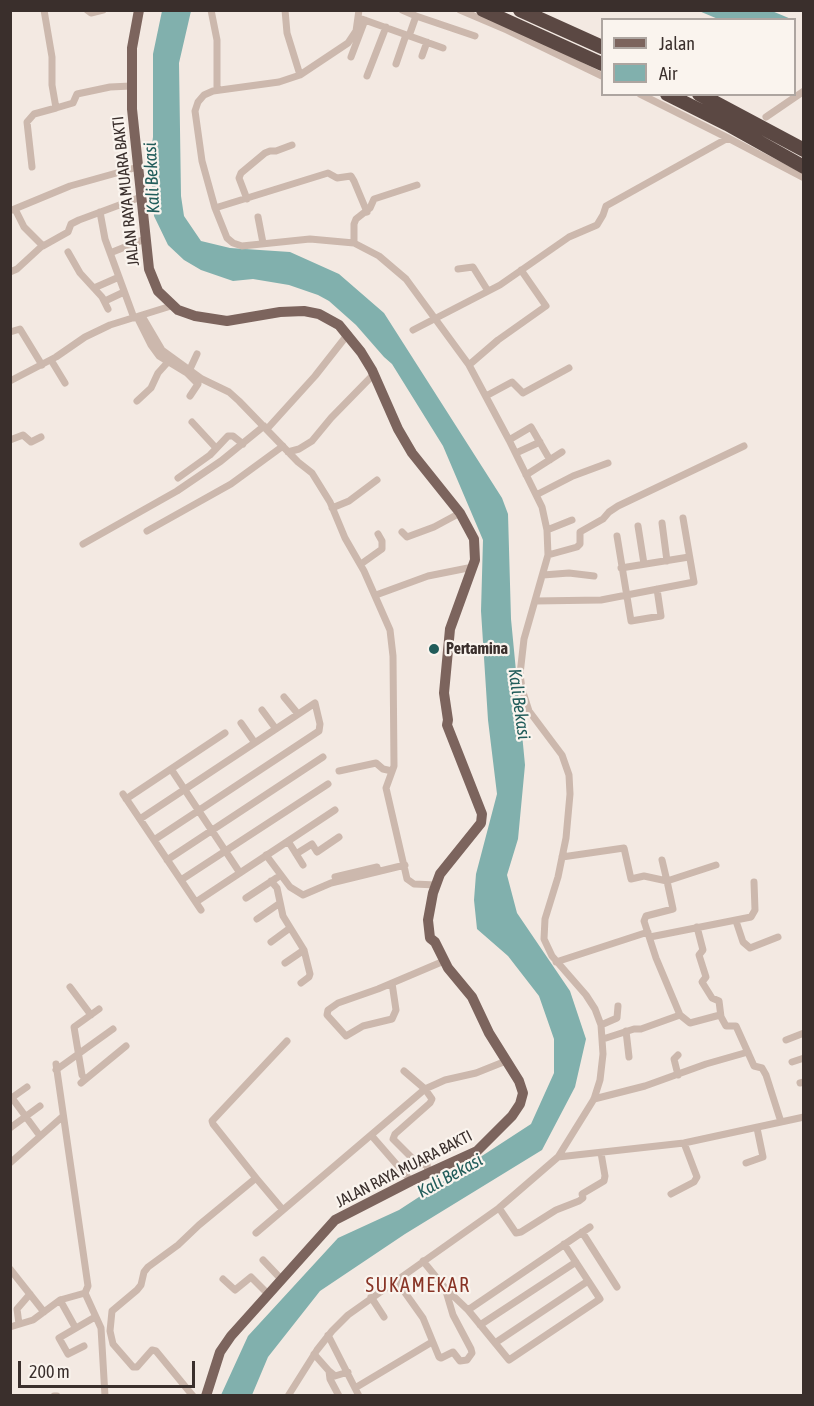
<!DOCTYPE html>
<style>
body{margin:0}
#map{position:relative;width:814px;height:1406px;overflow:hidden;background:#f3e9e2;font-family:"Asap Condensed",sans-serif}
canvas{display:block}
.frame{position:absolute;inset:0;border:12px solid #3a2f2c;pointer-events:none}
.legend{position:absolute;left:601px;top:18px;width:195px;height:78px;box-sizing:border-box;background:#faf4ee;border:2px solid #ada5a0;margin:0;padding:8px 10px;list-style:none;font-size:18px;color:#3a2f2c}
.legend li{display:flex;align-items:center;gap:12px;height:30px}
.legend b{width:30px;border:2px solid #ada5a0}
.scale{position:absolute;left:18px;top:1361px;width:177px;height:27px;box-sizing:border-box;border:3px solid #3a2f2c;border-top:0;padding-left:8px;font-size:18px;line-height:21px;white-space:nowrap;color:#3a2f2c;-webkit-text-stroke:4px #faf4ee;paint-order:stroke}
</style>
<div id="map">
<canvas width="814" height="1406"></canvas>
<div class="frame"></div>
<ul class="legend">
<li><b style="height:8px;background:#7c645d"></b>Jalan</li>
<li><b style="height:16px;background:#81b0ad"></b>Air</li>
</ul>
<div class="scale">200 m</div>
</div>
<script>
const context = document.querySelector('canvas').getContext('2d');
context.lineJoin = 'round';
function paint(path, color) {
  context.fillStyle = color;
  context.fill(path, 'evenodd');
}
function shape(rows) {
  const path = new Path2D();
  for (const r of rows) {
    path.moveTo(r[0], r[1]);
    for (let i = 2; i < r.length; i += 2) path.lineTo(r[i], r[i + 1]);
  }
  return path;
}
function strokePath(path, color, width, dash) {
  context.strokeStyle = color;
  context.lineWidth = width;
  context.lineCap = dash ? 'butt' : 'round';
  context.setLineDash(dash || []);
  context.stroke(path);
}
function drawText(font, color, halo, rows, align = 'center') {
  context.font = font + ' "Asap Condensed",sans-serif';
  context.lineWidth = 4.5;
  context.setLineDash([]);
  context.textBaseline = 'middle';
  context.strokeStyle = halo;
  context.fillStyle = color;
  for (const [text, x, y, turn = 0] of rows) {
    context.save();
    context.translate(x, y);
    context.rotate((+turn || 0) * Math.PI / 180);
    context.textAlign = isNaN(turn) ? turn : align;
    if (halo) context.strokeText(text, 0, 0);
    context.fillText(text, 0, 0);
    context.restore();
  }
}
paint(shape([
 [162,11,191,11,179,63,181,196,184,216,201,241,230,248,290,252,339,274,384,313,502,498,508,514,511,619,525,765,518,839,507,875,517,913,570,991,586,1039,575,1087,542,1150,405,1234,320,1291,268,1357,252,1395,221,1395,248,1336,338,1238,399,1210,531,1124,554,1073,554,1039,539,996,508,956,477,929,474,900,476,874,497,794,488,720,481,611,483,540,443,446,392,364,384,357,356,325,329,301,318,295,289,285,253,279,233,281,201,270,184,260,168,245,154,216,150,159,153,137,153,54],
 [699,11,772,11,791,19,718,19]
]), '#81b0ad');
strokePath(shape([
 [44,10,52,57,52,85,56,108,73,103,77,94,110,87,131,86],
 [87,10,91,13,103,10],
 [211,10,217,40,217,90],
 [285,10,287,33,300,75],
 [402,10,416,16,409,36],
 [460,10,507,30,602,76],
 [416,16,475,36],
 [359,18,443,48],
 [422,56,427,42],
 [351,57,365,20],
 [396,64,406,35],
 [367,76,386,27],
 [640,94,728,138,804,178],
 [766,117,804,91],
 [32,167,27,122,34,114,56,108],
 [247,199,239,178,241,173,265,153,270,151,276,151,292,145],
 [215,208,328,173,337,178,351,176,354,181,367,212],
 [15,209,24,227,43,246,68,232,71,224,79,220,141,197],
 [12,210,70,186,138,167],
 [100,212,105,239,134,318],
 [258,217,263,243],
 [354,243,354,224,356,219,370,208,374,199,417,185],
 [68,252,80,273,102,297,108,309],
 [110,253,145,239],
 [458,269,473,267,488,291],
 [10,272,17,269,42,246],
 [94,288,119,277],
 [105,301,124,292],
 [142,316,162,350,202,379,229,392,239,401,298,462,312,473,330,502,345,538,364,571,390,630,393,656,394,766,386,788,407,879,414,884,436,885],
 [137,317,151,345,159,356,187,373,198,384,190,396],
 [413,330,500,285,569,237,597,225,603,215,606,206,728,138],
 [10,332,20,329,42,365],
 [51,360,65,383],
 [469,365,498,340,546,306,521,270],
 [190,369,197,354],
 [10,381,56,357,85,337,110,325,171,306],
 [486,396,512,382,523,393,569,368],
 [137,401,151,388,158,373,167,363],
 [192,422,216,448],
 [267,429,315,376,348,334],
 [10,440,23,435,31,442,41,437],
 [509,440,531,427,550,460],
 [288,452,299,449,312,441,331,418,374,374],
 [516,453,540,442],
 [526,475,562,452],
 [178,478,210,455,228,436,233,436,243,444],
 [536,495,573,476,608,463],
 [332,508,349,501,377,480],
 [662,523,667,561],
 [638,526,644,564],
 [547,530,572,520],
 [147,531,231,484,283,446],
 [402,532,407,537,434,527,460,513],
 [617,536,631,621,661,616,657,589],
 [83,544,177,491,221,461,264,426],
 [548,555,577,547,580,544,580,532,603,519,609,512,618,506,744,446],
 [361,564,382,549,382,541,378,534],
 [621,568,689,557],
 [543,575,569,573,594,576],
 [376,595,428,576,473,567],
 [535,601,601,600,694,582,683,518],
 [284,697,298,714],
 [262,710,276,729],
 [241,723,255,743],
 [171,769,240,873],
 [339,771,376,763,383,769,392,771],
 [123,794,201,910],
 [126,799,225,733],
 [140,819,315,703,320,724,319,731,154,840],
 [288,841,303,865],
 [296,854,312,844,317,852,339,837],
 [266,855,290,887,303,895,331,883,405,865],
 [562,857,624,848,631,879,644,876,667,881,662,860],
 [167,860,323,757],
 [716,865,667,881,673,909,646,916,644,921,656,958,680,1015,690,1023,720,1015,726,1026,736,1026,754,1066,762,1068,766,1075,781,1122],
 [335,877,377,867],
 [181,880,328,784],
 [271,881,277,888,283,916,304,950,310,974,309,977,301,983],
 [246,898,281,875],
 [196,902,335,810],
 [257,919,280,903],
 [736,921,743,942,750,948,778,937],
 [697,927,703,950,699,955,706,977,702,982,712,998,719,1001,721,1017],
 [650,937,751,917,755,910,754,882],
 [271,942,290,928],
 [556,962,648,932],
 [285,963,304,950],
 [392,983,396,1010,392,1019,363,1026,346,1036,327,1015,328,1010,338,1003,378,989,444,961],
 [70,987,91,1015],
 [601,1025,617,1018,618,1006],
 [626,1031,629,1057],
 [603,1039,634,1029,641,1029,680,1015],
 [786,1040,804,1033],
 [678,1055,674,1059,678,1075],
 [792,1062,804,1058],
 [56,1064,88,1286,85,1293],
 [56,1070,113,1029],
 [404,1071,425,1089,432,1099,430,1103,395,1134,393,1139,419,1165,427,1164,428,1173],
 [85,1079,82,1075,74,1027,99,1009],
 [81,1083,126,1046],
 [800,1083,804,1082],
 [12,1098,40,1136],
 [10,1099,27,1087],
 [594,1099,645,1086,706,1064,748,1052],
 [10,1128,40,1106],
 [371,1135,411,1181],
 [558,1157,684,1143,804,1117],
 [10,1163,62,1117],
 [746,1163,763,1157,757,1128],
 [256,1178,213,1124,212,1121,287,1041],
 [671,1194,694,1182,697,1177,684,1143],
 [499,1208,516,1233,521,1232,556,1210,579,1201,583,1198,582,1194,604,1181,605,1176,601,1153],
 [582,1232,617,1287],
 [256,1233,425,1089,445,1080,476,1073,506,1061],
 [263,1260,282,1280],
 [10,1269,44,1312],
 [223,1279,235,1290,251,1277,269,1295],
 [396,1280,423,1318,439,1357,441,1358,453,1352,460,1361,467,1360,472,1353,471,1349,453,1315,445,1288,423,1261],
 [445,1288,468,1310,509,1360,600,1299,564,1244],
 [371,1297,384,1317],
 [60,1300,75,1327],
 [468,1310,590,1227],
 [19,1324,17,1309,30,1294],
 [480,1325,576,1262],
 [10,1327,33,1320,60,1300,85,1293,101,1328,105,1396],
 [328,1335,359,1396],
 [495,1343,588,1281],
 [84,1346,68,1354,59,1338,95,1317],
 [314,1354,329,1371,330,1379,339,1396],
 [329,1371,335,1376,348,1372],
 [355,1388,432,1342],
 [54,1396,57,1396],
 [193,1396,156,1351,152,1350,137,1367,133,1367,113,1344,110,1331,112,1311,137,1290,141,1285,144,1272,148,1267,178,1245,199,1225,256,1178,283,1210],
 [288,1396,317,1350,332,1331,348,1315,499,1208,558,1157,594,1099,600,1080,603,1054,601,1025,595,1009,586,995,552,956,544,939,545,919,558,877,566,838,570,794,569,775,562,755,529,711,522,689,520,674,524,639,548,555,547,530,542,507,509,440,469,365,406,279,379,256,354,243,310,239,242,246,233,243,227,238,215,208,202,161,195,111,198,102,204,95,213,91,279,82,300,75,348,43,356,31,359,10]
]), '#ccb8ad', 7);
strokePath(shape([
 [139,10,132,48,132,109,149,269,158,291,178,310,195,316,227,321,280,312,304,311,319,314,339,325,361,352,372,370,398,429,412,453,460,513,474,539,475,560,450,629,444,693,448,720,447,725,482,814,481,823,440,874,433,893,428,920,430,938,435,942,448,968,472,997,489,1033,519,1081,523,1093,520,1104,512,1116,477,1151,411,1181,335,1220,231,1336,220,1352,206,1396]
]), '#7c645d', 10);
strokePath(shape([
 [483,10,602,64],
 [520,10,602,47],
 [667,94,727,124,804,167],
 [699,94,804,150]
]), '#5b4843', 14);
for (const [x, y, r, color] of [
 [434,649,6,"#215c5a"]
]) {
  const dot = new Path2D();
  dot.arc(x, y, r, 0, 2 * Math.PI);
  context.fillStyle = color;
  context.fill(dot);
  strokePath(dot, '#faf4ee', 2);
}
drawText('16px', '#3a2f2c', '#faf4ee', [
 ["JALAN RAYA MUARA BAKTI",126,191,-96],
 ["JALAN RAYA MUARA BAKTI",404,1169,-27]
]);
drawText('bold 16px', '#3a2f2c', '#faf4ee', [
 ["Pertamina",446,649]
], 'left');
drawText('italic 18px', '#215c5a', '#faf4ee', [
 ["Kali Bekasi",152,178,-93],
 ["Kali Bekasi",519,704,82],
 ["Kali Bekasi",450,1176,-29]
]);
context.letterSpacing = '1.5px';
drawText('20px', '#883426', '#faf4ee', [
 ["SUKAMEKAR",418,1286]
]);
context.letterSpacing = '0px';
</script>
